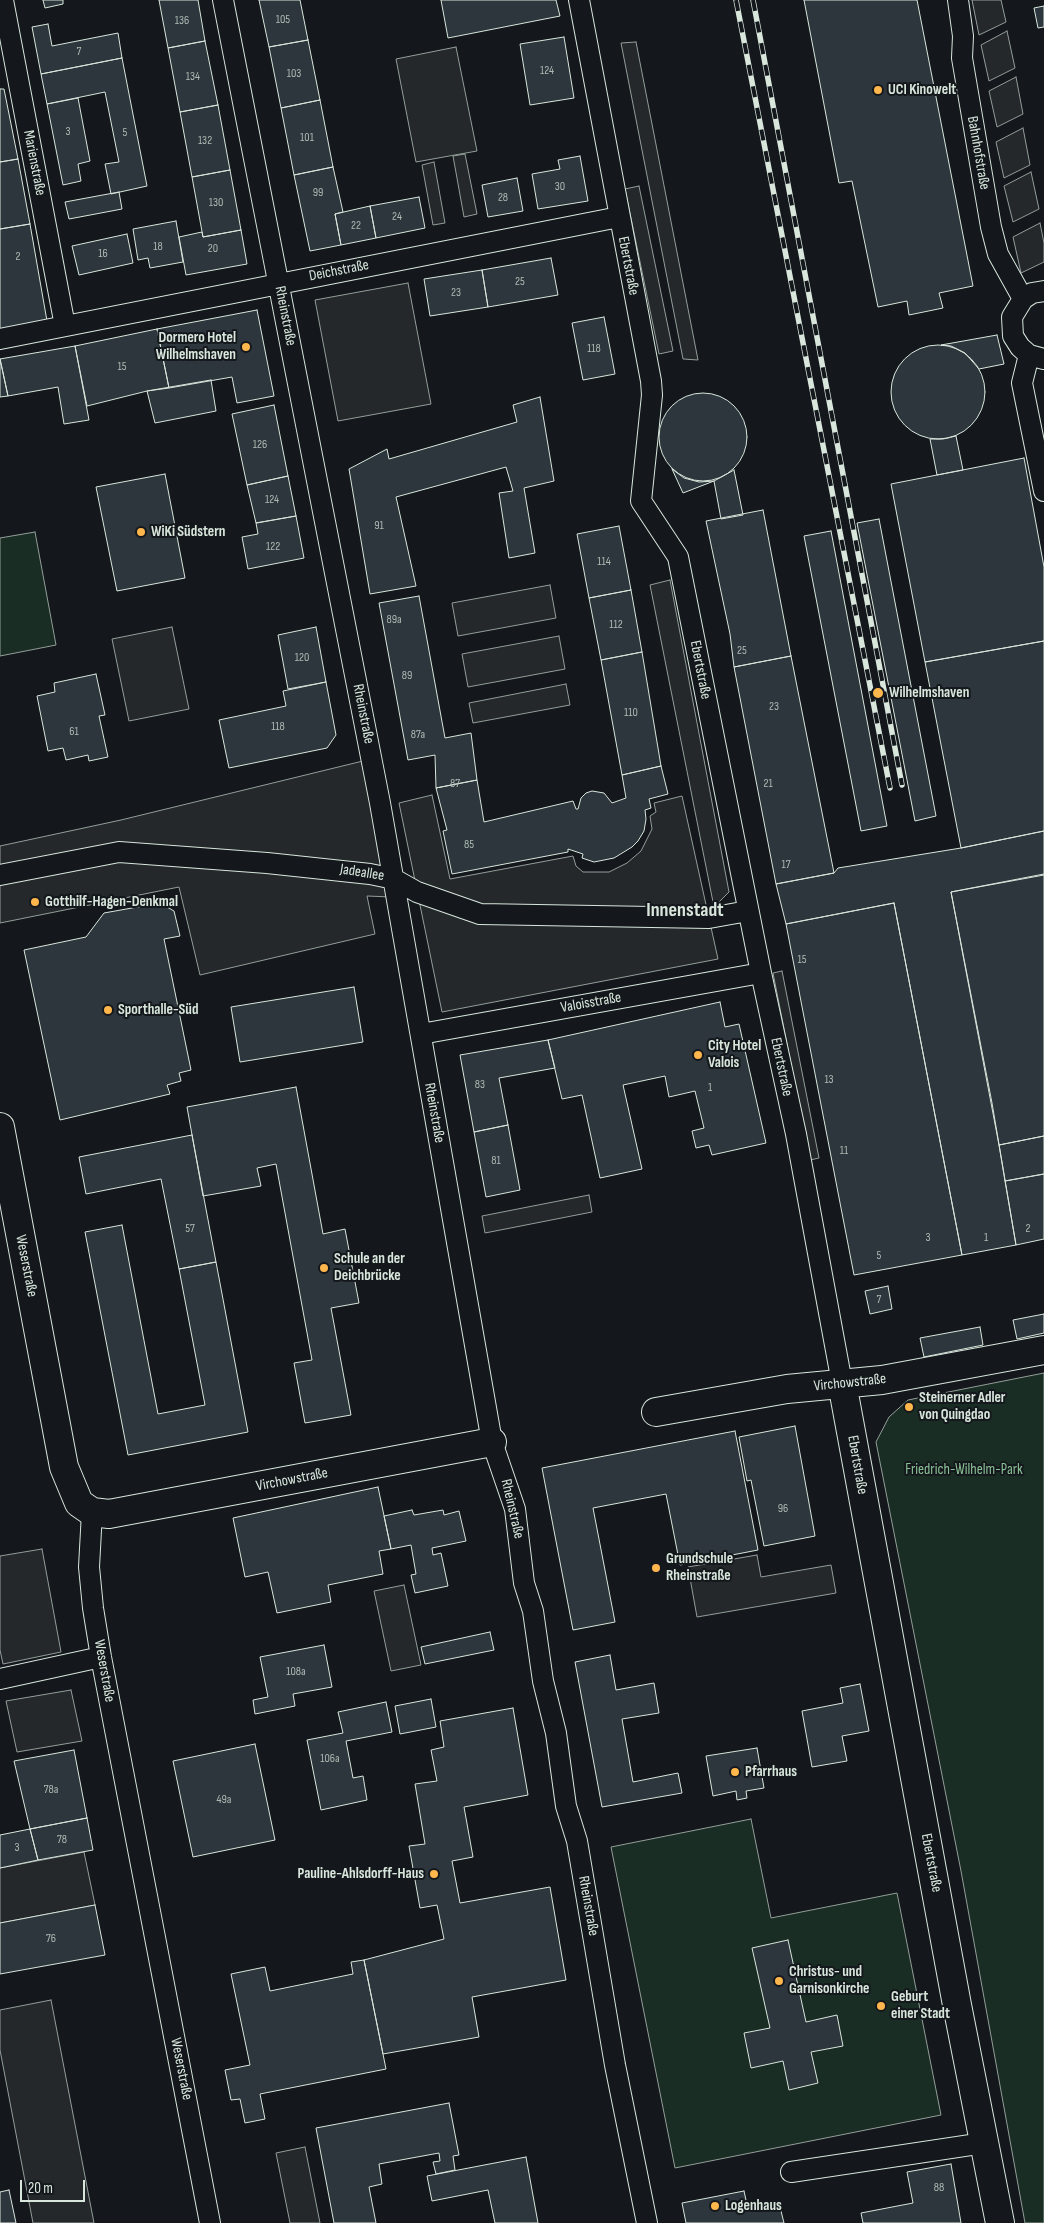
<!DOCTYPE html>
<meta charset="utf-8">
<style>
body{margin:0}
#map{position:relative;width:1044px;height:2223px;overflow:hidden;background:#14181c;font-family:"Sofia Sans Condensed",sans-serif}
canvas{display:block}
.scale{position:absolute;left:20px;top:2180px;width:65px;height:22px;box-sizing:border-box;border:2px solid #d8e6dc;border-top:0;padding-left:6px;font-size:15px;line-height:18px;white-space:nowrap;color:#d8e6dc;-webkit-text-stroke:4px #14181c;paint-order:stroke}
</style>
<div id="map">
<canvas width="1044" height="2223"></canvas>
<div class="scale">20 m</div>
</div>
<script>
const context = document.querySelector('canvas').getContext('2d');
context.lineJoin = 'round';
function paint(path, color) {
  context.fillStyle = color;
  context.fill(path, 'evenodd');
}
function shape(rows) {
  const path = new Path2D();
  for (const r of rows) {
    if (r.length === 3) {
      path.moveTo(r[0] + r[2], r[1]);
      path.arc(r[0], r[1], r[2], 0, 2 * Math.PI);
      continue;
    }
    path.moveTo(r[0], r[1]);
    for (let i = 2; i < r.length; i += 2) path.lineTo(r[i], r[i + 1]);
  }
  return path;
}
function strokePath(path, color, width, dash) {
  context.strokeStyle = color;
  context.lineWidth = width;
  context.lineCap = dash ? 'butt' : 'round';
  context.setLineDash(dash || []);
  context.stroke(path);
}
function drawText(font, color, halo, rows, align = 'center') {
  context.font = font + ' "Sofia Sans Condensed",sans-serif';
  context.lineWidth = 4;
  context.setLineDash([]);
  context.textBaseline = 'middle';
  context.strokeStyle = halo;
  context.fillStyle = color;
  for (const [text, x, y, turn = 0] of rows) {
    context.save();
    context.translate(x, y);
    context.rotate((+turn || 0) * Math.PI / 180);
    context.textAlign = isNaN(turn) ? turn : align;
    if (halo) context.strokeText(text, 0, 0);
    context.fillText(text, 0, 0);
    context.restore();
  }
}
const green = shape([
 [35,532,56,645,0,656,0,538,35,532],
 [1044,1373,1044,2223,1025,2223,961,1871,876,1442,889,1417,908,1400,1044,1373],
 [751,1819,771,1918,897,1893,941,2115,675,2168,611,1847,751,1819]
]);
paint(green, '#1a2d24');
strokePath(green, '#939e99', 1);
const parking = shape([
 [972,0,1001,0,1006,22,979,35,972,0],
 [1007,31,1015,68,989,81,981,45,1007,31],
 [636,42,698,360,683,359,621,43,636,42],
 [456,47,477,151,416,162,396,59,456,47],
 [1016,77,1023,114,997,127,989,91,1016,77],
 [1023,128,1030,165,1004,178,996,142,1023,128],
 [465,154,477,214,464,217,453,156,465,154],
 [434,162,445,223,433,225,422,165,434,162],
 [1031,172,1039,209,1013,222,1004,186,1031,172],
 [639,186,673,351,659,354,625,189,639,186],
 [1040,223,1044,243,1044,262,1021,273,1013,237,1040,223],
 [408,283,431,404,338,421,315,300,408,283],
 [670,580,729,892,714,907,650,585,670,580],
 [550,585,556,618,458,636,452,603,550,585],
 [172,627,189,709,129,721,112,639,172,627],
 [559,636,565,669,468,687,462,654,559,636],
 [566,684,570,705,473,723,469,703,566,684],
 [367,760,391,897,367,896,375,934,200,975,179,887,0,923,0,846,121,820,367,760],
 [432,795,450,879,573,856,576,866,583,872,609,872,627,863,641,851,652,829,650,816,656,812,654,803,682,796,718,959,442,1012,399,803,432,795],
 [782,971,819,1158,810,1160,773,973,782,971],
 [589,1195,592,1212,485,1233,482,1216,589,1195],
 [42,1549,61,1652,3,1664,0,1650,0,1556,42,1549],
 [757,1555,761,1577,831,1565,836,1593,697,1617,688,1567,757,1555],
 [404,1585,421,1665,391,1671,374,1591,404,1585],
 [71,1690,82,1741,17,1752,6,1701,71,1690],
 [84,1852,95,1905,0,1923,0,1868,84,1852],
 [51,2000,94,2223,33,2223,0,2050,0,2010,51,2000],
 [305,2147,320,2223,290,2223,276,2153,305,2147]
]);
paint(parking, '#24282b');
strokePath(parking, '#939e99', 1);
const building = shape([
 [43,0,63,0,63,4,45,8,43,0],
 [159,0,198,0,205,41,168,48,159,0],
 [259,0,300,0,308,40,269,47,259,0],
 [441,0,556,0,560,16,448,38,441,0],
 [804,0,917,0,973,286,939,293,943,308,909,315,907,301,878,307,852,181,839,183,804,0],
 [1044,6,1044,27,1038,28,1034,8,1044,6],
 [48,24,52,46,118,33,122,58,41,74,32,27,48,24],
 [564,37,574,98,530,105,520,44,564,37],
 [308,40,320,100,281,108,269,47,308,40],
 [205,41,218,105,180,112,168,48,205,41],
 [122,58,147,186,111,194,105,164,119,162,105,92,47,104,41,74,122,58],
 [0,89,4,89,18,159,0,162,0,89],
 [78,98,90,161,78,164,81,181,63,185,47,104,78,98],
 [320,100,333,167,294,175,281,108,320,100],
 [218,105,230,170,192,177,180,112,218,105],
 [580,156,588,201,538,209,532,174,560,169,558,160,580,156],
 [18,159,30,224,0,229,0,162,18,159],
 [333,167,343,212,335,214,341,245,310,251,294,175,333,167],
 [230,170,241,230,203,237,192,177,230,170],
 [517,178,523,211,488,217,482,185,517,178],
 [119,192,122,209,69,219,65,202,119,192],
 [419,197,425,228,376,238,370,206,419,197],
 [370,206,376,238,341,245,335,214,370,206],
 [176,221,183,262,150,268,148,258,138,260,133,229,176,221],
 [30,224,47,321,0,329,0,229,30,224],
 [241,230,247,264,186,275,179,237,202,232,203,237,241,230],
 [127,234,133,263,79,275,72,246,127,234],
 [551,258,558,295,488,307,482,270,551,258],
 [482,270,488,307,430,316,424,279,482,270],
 [257,310,274,396,237,403,232,377,169,388,157,329,257,310],
 [604,317,615,374,583,380,572,323,604,317],
 [157,329,169,388,147,391,87,406,75,346,157,329],
 [997,335,1004,364,979,369,965,353,951,346,941,345,997,335],
 [938,392,47],
 [75,346,89,420,64,424,58,387,8,396,0,359,75,346],
 [0,359,8,396,0,397,0,359],
 [211,380,216,411,155,423,147,391,211,380],
 [703,437,44],
 [540,397,554,481,524,488,535,553,509,558,499,493,513,491,506,467,396,497,416,586,370,594,349,469,387,449,389,459,517,422,513,405,540,397],
 [274,405,288,476,247,485,232,414,274,405],
 [956,436,963,470,937,475,930,439,943,439,956,436],
 [1024,458,1044,567,1044,641,925,662,891,484,1024,458],
 [672,469,684,478,699,482,714,481,683,493,672,469],
 [734,470,743,515,721,519,714,481,734,470],
 [165,474,185,578,117,591,96,487,165,474],
 [288,476,296,516,256,523,247,485,288,476],
 [763,510,791,656,734,667,730,634,706,521,763,510],
 [296,516,304,558,248,569,242,537,258,534,256,523,296,516],
 [879,519,936,816,915,821,857,523,879,519],
 [619,526,631,590,589,598,577,534,619,526],
 [831,531,887,826,861,831,804,536,831,531],
 [631,590,642,652,601,660,589,598,631,590],
 [419,596,445,738,471,733,477,780,436,788,435,755,408,760,379,603,419,596],
 [316,627,326,682,288,689,278,635,316,627],
 [1044,641,1044,831,961,848,925,662,1044,641],
 [642,652,661,766,622,775,601,660,642,652],
 [791,656,834,873,776,884,734,667,791,656],
 [96,674,105,715,99,716,108,757,89,761,88,755,66,760,63,748,48,751,37,696,55,692,54,683,96,674],
 [326,682,336,735,327,748,229,768,219,720,286,706,283,691,326,682],
 [661,766,668,794,649,799,651,808,645,810,646,819,644,831,638,841,632,847,614,858,594,862,582,858,583,854,568,849,568,852,452,874,443,831,447,830,436,788,477,780,484,822,573,801,576,809,578,809,581,798,586,793,592,791,604,793,612,803,626,798,622,775,661,766],
 [1044,831,1044,875,951,892,992,1103,1016,1245,962,1255,894,903,786,924,776,884,834,873,838,868,961,848,1044,831],
 [1044,874,1044,1136,999,1145,951,892,1044,874],
 [160,903,174,911,180,936,164,939,191,1070,179,1073,181,1081,167,1085,170,1094,60,1120,24,950,86,937,104,913,160,903],
 [894,903,962,1255,854,1275,786,924,894,903],
 [354,987,363,1042,240,1062,231,1007,354,987],
 [720,1002,725,1027,739,1024,766,1143,712,1155,709,1145,696,1148,692,1131,704,1128,695,1091,669,1097,665,1076,623,1085,642,1169,600,1178,582,1095,562,1099,548,1040,720,1002],
 [548,1040,555,1068,499,1078,508,1125,474,1132,460,1055,548,1040],
 [296,1087,323,1234,345,1229,359,1303,331,1308,351,1415,305,1423,294,1363,312,1360,276,1164,257,1168,261,1186,203,1196,187,1107,296,1087],
 [508,1125,520,1190,486,1197,474,1132,508,1125],
 [192,1135,216,1262,179,1269,161,1179,86,1194,79,1157,192,1135],
 [1044,1136,1044,1174,1005,1181,999,1145,1044,1136],
 [1044,1174,1044,1239,1016,1245,1005,1181,1044,1174],
 [122,1225,158,1414,205,1405,179,1269,216,1262,248,1432,128,1455,85,1232,122,1225],
 [888,1286,892,1309,870,1314,865,1291,888,1286],
 [1044,1314,1044,1333,1017,1339,1013,1320,1044,1314],
 [980,1327,983,1345,924,1357,920,1338,980,1327],
 [795,1426,815,1536,764,1546,751,1480,747,1481,739,1437,795,1426],
 [735,1431,758,1550,680,1565,666,1494,593,1508,615,1622,573,1630,542,1468,735,1431],
 [378,1487,391,1549,379,1551,383,1574,328,1585,331,1602,277,1613,268,1572,245,1577,233,1518,378,1487],
 [412,1510,414,1515,443,1510,444,1515,459,1511,466,1541,432,1548,433,1555,441,1553,448,1586,415,1593,411,1575,416,1574,411,1545,391,1549,384,1516,412,1510],
 [490,1632,494,1650,425,1664,421,1647,490,1632],
 [324,1645,332,1687,293,1694,295,1706,255,1714,253,1700,268,1697,260,1657,324,1645],
 [610,1655,616,1690,654,1683,659,1713,622,1719,633,1782,678,1773,682,1793,602,1807,575,1662,610,1655],
 [860,1684,869,1731,842,1736,847,1761,812,1767,802,1711,843,1703,840,1688,860,1684],
 [431,1699,436,1727,400,1734,395,1706,431,1699],
 [386,1702,392,1732,346,1741,353,1778,363,1776,367,1800,321,1810,307,1740,343,1733,338,1712,386,1702],
 [513,1708,528,1795,464,1807,473,1857,452,1861,460,1903,550,1887,566,1980,472,1997,479,2037,383,2054,364,1960,444,1939,437,1905,420,1908,409,1846,425,1844,415,1784,437,1781,431,1750,444,1747,440,1721,513,1708],
 [255,1744,275,1840,193,1857,173,1761,255,1744],
 [757,1748,764,1788,746,1791,747,1798,737,1800,736,1791,713,1796,706,1756,757,1748],
 [74,1750,87,1818,30,1829,14,1761,74,1750],
 [87,1818,93,1850,38,1860,30,1829,87,1818],
 [30,1829,38,1860,0,1868,0,1835,30,1829],
 [95,1905,105,1955,0,1974,0,1923,95,1905],
 [788,1940,806,2022,837,2015,843,2046,811,2052,818,2083,789,2090,783,2061,751,2068,744,2033,770,2028,752,1948,788,1940],
 [364,1960,386,2069,260,2094,265,2119,245,2123,240,2099,231,2100,225,2070,250,2065,231,1974,265,1967,270,1991,353,1974,351,1962,364,1960],
 [449,2103,459,2155,453,2156,455,2170,436,2174,433,2162,440,2161,439,2153,379,2164,382,2184,369,2187,376,2223,334,2223,316,2128,449,2103],
 [526,2157,538,2223,495,2223,488,2190,432,2201,427,2176,526,2157],
 [951,2164,961,2223,863,2223,861,2213,913,2203,907,2172,951,2164],
 [9,2190,16,2223,0,2223,0,2192,9,2190],
 [744,2191,748,2209,779,2203,784,2223,686,2223,682,2203,744,2191]
]);
paint(building, '#2c363c');
strokePath(building, '#d8e6dc', 1);
const street = shape([
 [3,0,65,326],
 [223,0,380,803,492,1442,515,1509,524,1583,533,1611,543,1681,556,1733,566,1806,577,1841,615,2065,647,2223],
 [579,0,651,381,652,395,641,501,678,557,761,973,796,1134,842,1383],
 [958,0,963,36,962,58,991,227,998,254,1023,299],
 [1044,291,1032,293,1023,299,1012,317,1013,336,1020,347,1029,355,1044,359],
 [0,339,619,217],
 [1029,355,1022,383,1044,491],
 [0,875,119,852,267,863,370,874,394,879,417,892,480,914,709,918,748,911],
 [421,1034,761,973],
 [92,1512,89,1567,93,1608,101,1657,210,2223],
 [0,1679,101,1657],
 [791,2172,984,2143]
]);
const secondary = shape([
 [0,1127,64,1467,79,1503,92,1512,109,1514,492,1442],
 [842,1383,957,2005,1000,2223],
 [656,1412,787,1389,882,1380,1044,1350]
]);
strokePath(street, '#d8e6dc', 22);
strokePath(secondary, '#d8e6dc', 30);
strokePath(street, '#14181c', 20);
strokePath(secondary, '#14181c', 28);
const rail = shape([
 [736,0,890,788],
 [753,0,902,785]
]);
strokePath(rail, '#d8e6dc', 5.5);
strokePath(rail, '#14181c', 4, [11]);
for (const [x, y, r, color] of [
 [878,90,5,"#ffb74d"],
 [246,347,5,"#ffb74d"],
 [141,532,5,"#ffb74d"],
 [878,693,6,"#ffb74d"],
 [35,902,5,"#ffb74d"],
 [108,1010,5,"#ffb74d"],
 [698,1055,5,"#ffb74d"],
 [324,1268,5,"#ffb74d"],
 [909,1407,5,"#ffb74d"],
 [656,1568,5,"#ffb74d"],
 [735,1772,5,"#ffb74d"],
 [434,1874,5,"#ffb74d"],
 [779,1981,5,"#ffb74d"],
 [881,2006,5,"#ffb74d"],
 [715,2206,5,"#ffb74d"]
]) {
  const dot = new Path2D();
  dot.arc(x, y, r, 0, 2 * Math.PI);
  context.fillStyle = color;
  context.fill(dot);
  strokePath(dot, '#14181c', 2);
}
drawText('12px', '#adbab4', null, [
 ["105",283,20],
 ["136",182,21],
 ["7",79,52],
 ["124",547,71],
 ["103",294,74],
 ["134",193,77],
 ["3",68,132],
 ["5",125,133],
 ["101",307,138],
 ["132",205,141],
 ["30",560,187],
 ["99",318,193],
 ["28",503,198],
 ["130",216,203],
 ["24",397,217],
 ["22",356,226],
 ["18",158,247],
 ["20",213,249],
 ["16",103,254],
 ["2",18,257],
 ["25",520,282],
 ["23",456,293],
 ["118",594,349],
 ["15",122,367],
 ["126",260,445],
 ["124",272,500],
 ["91",379,526],
 ["122",273,547],
 ["114",604,562],
 ["89a",394,620],
 ["112",616,625],
 ["25",742,651],
 ["120",302,658],
 ["89",407,676],
 ["23",774,707],
 ["110",631,713],
 ["118",278,727],
 ["61",74,732],
 ["87a",418,735],
 ["87",455,784],
 ["21",768,784],
 ["85",469,845],
 ["17",786,865],
 ["15",802,960],
 ["13",829,1080],
 ["83",480,1085],
 ["1",710,1088],
 ["11",844,1151],
 ["81",496,1161],
 ["57",190,1229],
 ["2",1028,1229],
 ["3",928,1238],
 ["1",986,1238],
 ["5",879,1256],
 ["7",879,1300],
 ["96",783,1509],
 ["108a",296,1672],
 ["106a",330,1759],
 ["78a",51,1790],
 ["49a",224,1800],
 ["78",62,1840],
 ["3",17,1848],
 ["76",51,1939],
 ["88",939,2188]
]);
drawText('bold 15px', '#d8e6dc', '#14181c', [
 ["UCI Kinowelt",888,90],
 ["Dormero Hotel",236,338,"right"],
 ["Wilhelmshaven",236,355,"right"],
 ["WiKi Südstern",151,532],
 ["Wilhelmshaven",889,693],
 ["Gotthilf-Hagen-Denkmal",45,902],
 ["Sporthalle-Süd",118,1010],
 ["City Hotel",708,1046],
 ["Valois",708,1063],
 ["Schule an der",334,1259],
 ["Deichbrücke",334,1276],
 ["Steinerner Adler",919,1398],
 ["von Quingdao",919,1415],
 ["Grundschule",666,1559],
 ["Rheinstraße",666,1576],
 ["Pfarrhaus",745,1772],
 ["Pauline-Ahlsdorff-Haus",424,1874,"right"],
 ["Christus- und",789,1972],
 ["Garnisonkirche",789,1989],
 ["Geburt",891,1997],
 ["einer Stadt",891,2014],
 ["Logenhaus",725,2206]
], 'left');
drawText('15px', '#d8e6dc', '#14181c', [
 ["Bahnhofstraße",978,153,80],
 ["Marienstraße",34,163,79],
 ["Ebertstraße",628,266,79],
 ["Deichstraße",339,271,-11],
 ["Rheinstraße",285,316,79],
 ["Ebertstraße",700,670,79],
 ["Rheinstraße",363,714,79],
 ["Jadeallee",362,873,9],
 ["Valoisstraße",591,1003,-10],
 ["Ebertstraße",781,1067,78],
 ["Rheinstraße",434,1113,80],
 ["Weserstraße",26,1266,79],
 ["Virchowstraße",850,1383,-6],
 ["Ebertstraße",857,1465,80],
 ["Virchowstraße",292,1480,-11],
 ["Rheinstraße",512,1509,77],
 ["Weserstraße",104,1671,80],
 ["Ebertstraße",931,1863,79],
 ["Rheinstraße",588,1906,80],
 ["Weserstraße",181,2069,79]
]);
drawText('15px', '#8ac095', '#14181c', [
 ["Friedrich-Wilhelm-Park",964,1470]
]);
drawText('bold 20px', '#d8e6dc', '#14181c', [
 ["Innenstadt",685,911]
]);
</script>
